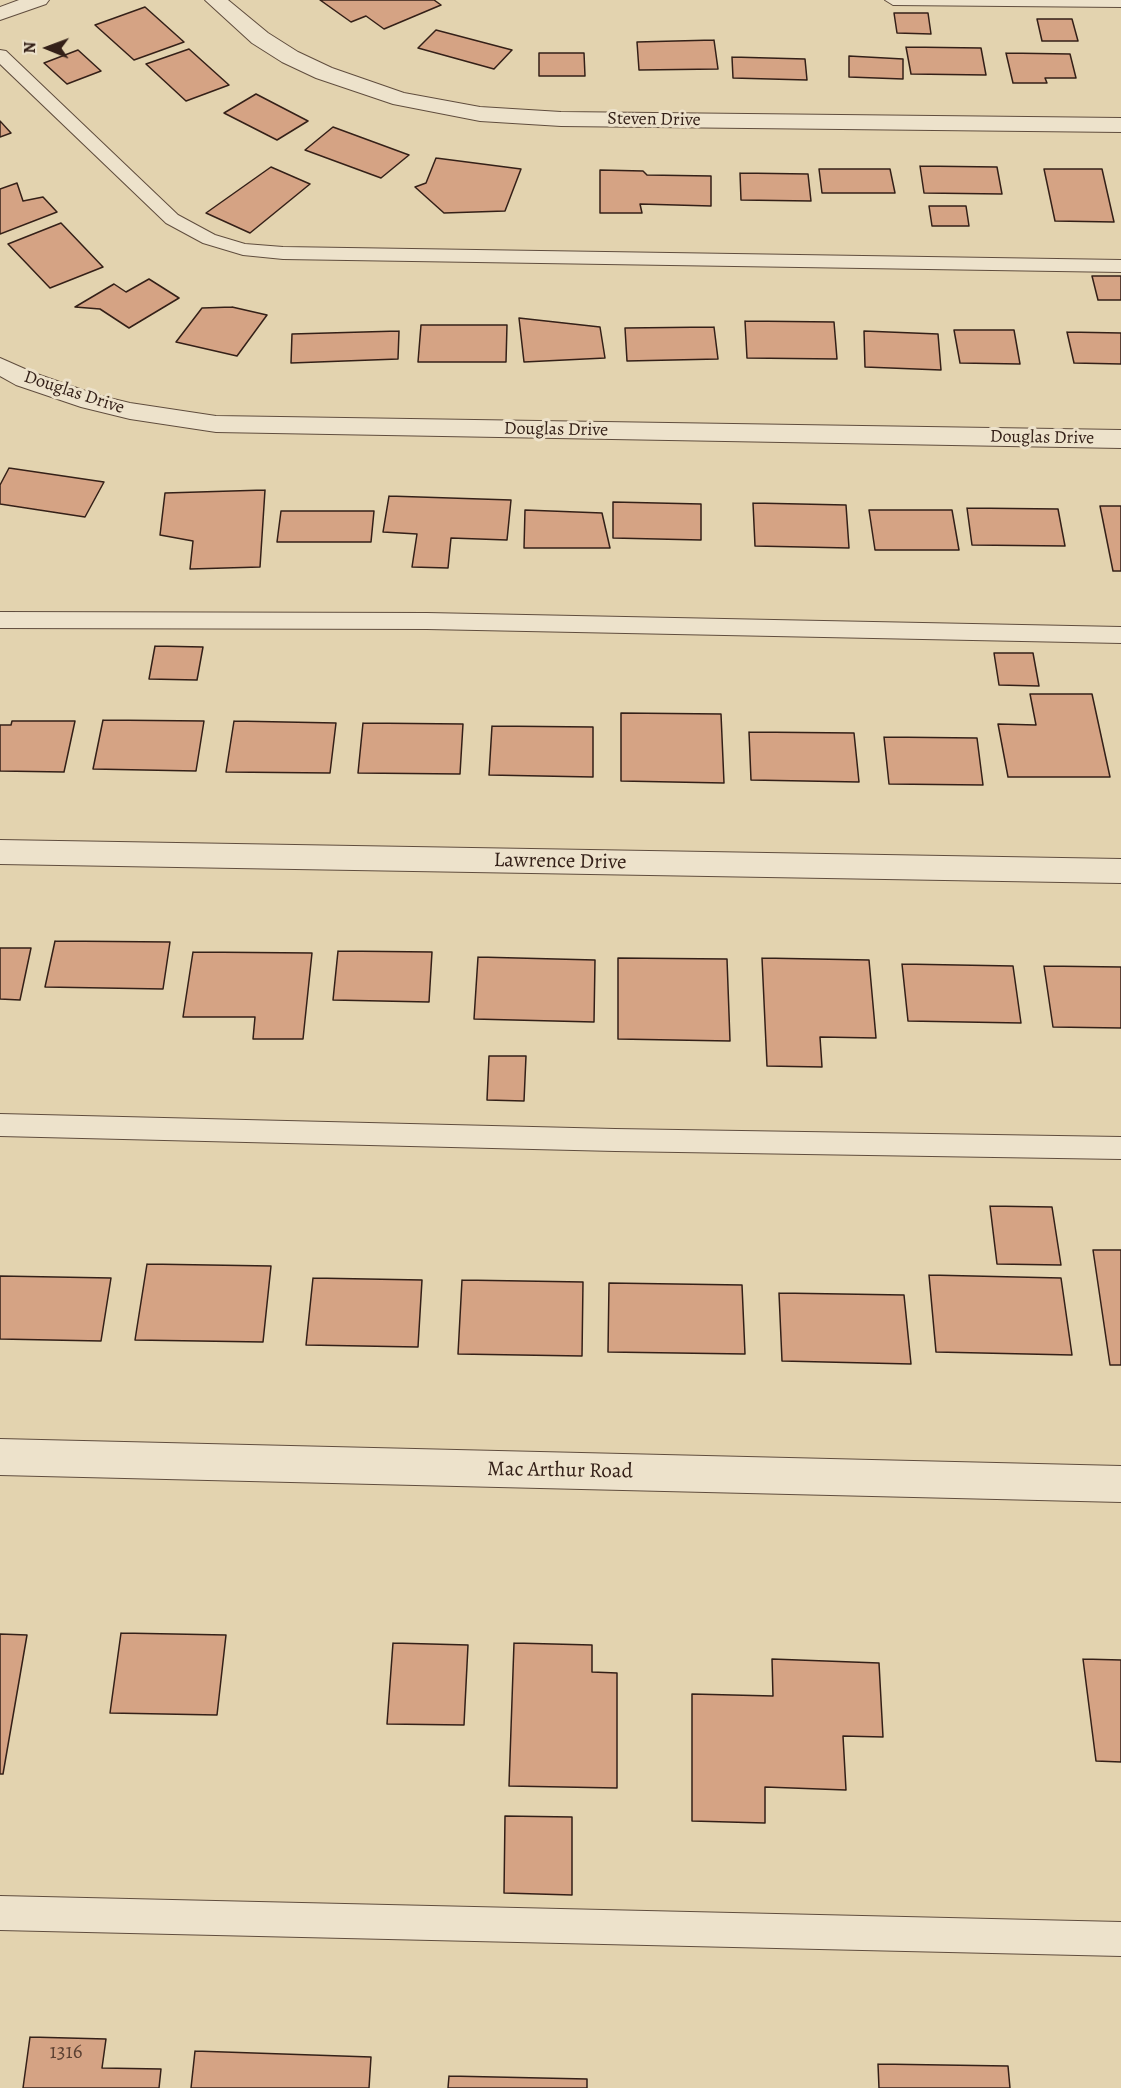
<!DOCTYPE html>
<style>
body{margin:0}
#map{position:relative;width:1121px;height:2088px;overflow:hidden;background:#e3d3af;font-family:Alegreya,serif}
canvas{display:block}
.north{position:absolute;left:18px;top:18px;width:60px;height:60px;-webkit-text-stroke:4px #ede2cb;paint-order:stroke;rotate:271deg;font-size:16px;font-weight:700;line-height:24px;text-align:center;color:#342018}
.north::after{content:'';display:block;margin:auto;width:21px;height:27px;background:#342018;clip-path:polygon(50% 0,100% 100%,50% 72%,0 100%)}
</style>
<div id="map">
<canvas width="1121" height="2088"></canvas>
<div class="north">N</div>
</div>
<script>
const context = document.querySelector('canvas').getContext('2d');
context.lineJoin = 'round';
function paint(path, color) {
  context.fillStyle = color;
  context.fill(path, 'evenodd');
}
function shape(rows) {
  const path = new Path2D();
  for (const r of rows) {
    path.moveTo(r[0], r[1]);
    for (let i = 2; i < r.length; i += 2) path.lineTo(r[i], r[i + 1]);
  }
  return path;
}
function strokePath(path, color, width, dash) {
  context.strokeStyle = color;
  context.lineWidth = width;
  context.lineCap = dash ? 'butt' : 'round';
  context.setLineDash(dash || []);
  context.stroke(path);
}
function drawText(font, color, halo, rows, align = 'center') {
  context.font = font + ' Alegreya,serif';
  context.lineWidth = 6;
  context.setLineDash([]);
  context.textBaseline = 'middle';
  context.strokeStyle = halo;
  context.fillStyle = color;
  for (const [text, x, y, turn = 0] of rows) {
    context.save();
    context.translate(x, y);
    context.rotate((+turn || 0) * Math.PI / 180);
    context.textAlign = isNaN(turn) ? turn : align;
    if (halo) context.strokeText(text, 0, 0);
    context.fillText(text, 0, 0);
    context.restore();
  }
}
const building = shape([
 [320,0,434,0,441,5,384,29,366,16,351,22,320,0],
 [145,7,184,42,134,60,95,25,145,7],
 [894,13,928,13,931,34,897,33,894,13],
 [1037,19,1072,19,1078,41,1042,41,1037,19],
 [436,30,512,50,494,69,418,48,436,30],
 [714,40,718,69,639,70,637,42,714,40],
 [906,47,981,48,986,75,911,74,906,47],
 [189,49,229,85,186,101,146,64,189,49],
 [78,50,101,71,67,84,44,63,78,50],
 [539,53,584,53,585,76,539,76,539,53],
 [1006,53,1070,54,1076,78,1045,78,1047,83,1013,83,1006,53],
 [849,56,903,59,903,79,849,77,849,56],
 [732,57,805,59,807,80,733,78,732,57],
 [256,94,308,121,277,140,224,113,256,94],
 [0,121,11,133,0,137,0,121],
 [333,127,409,155,381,178,305,150,333,127],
 [436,158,521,169,505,211,444,213,415,187,426,183,436,158],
 [920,166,997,167,1002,194,924,193,920,166],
 [271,167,310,184,250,233,206,213,271,167],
 [819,169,890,169,895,193,822,193,819,169],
 [1044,169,1102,169,1114,222,1055,221,1044,169],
 [600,170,643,171,647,175,711,176,711,206,640,204,642,213,600,213,600,170],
 [740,173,808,174,811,201,741,200,740,173],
 [17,183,23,201,43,197,57,212,0,234,0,189,17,183],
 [929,206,966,206,969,226,932,226,929,206],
 [61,223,103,267,50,288,8,244,61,223],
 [1092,276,1121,276,1121,300,1098,300,1092,276],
 [149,279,179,298,129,328,100,309,75,307,114,284,126,292,149,279],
 [232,307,267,315,237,356,176,342,202,308,232,307],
 [519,318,600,327,605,358,524,362,519,318],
 [745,321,834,322,837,359,747,358,745,321],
 [421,325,507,325,506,362,418,362,421,325],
 [714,327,718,359,627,361,625,328,714,327],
 [954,330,1014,330,1020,364,960,363,954,330],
 [399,331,398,359,291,363,292,334,399,331],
 [864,331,938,334,941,370,865,367,864,331],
 [1067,332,1121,333,1121,364,1074,363,1067,332],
 [9,468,104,482,85,517,0,504,0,485,9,468],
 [265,490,260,567,190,569,193,541,160,535,165,493,265,490],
 [389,496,511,500,507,540,451,538,448,568,412,567,417,534,383,532,389,496],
 [613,502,701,504,701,540,613,538,613,502],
 [753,503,846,505,849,548,755,546,753,503],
 [1100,506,1121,506,1121,571,1113,571,1100,506],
 [967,508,1058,509,1065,546,972,545,967,508],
 [525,510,602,513,610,548,524,548,525,510],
 [869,510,952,510,959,550,875,550,869,510],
 [281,511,374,511,371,542,277,542,281,511],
 [155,646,203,647,197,680,149,679,155,646],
 [994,653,1033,653,1039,686,999,685,994,653],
 [1030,694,1092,694,1110,777,1008,777,998,724,1036,725,1030,694],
 [621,713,721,714,724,783,621,781,621,713],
 [103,720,204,721,196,771,93,769,103,720],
 [12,721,75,721,64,772,0,771,0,725,11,725,12,721],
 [234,721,336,723,330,773,226,772,234,721],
 [363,723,463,724,460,774,358,773,363,723],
 [492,726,593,727,593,777,489,775,492,726],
 [749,732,854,733,859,782,751,780,749,732],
 [884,737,977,738,983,785,889,784,884,737],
 [55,941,170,942,163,989,45,987,55,941],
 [0,948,31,948,20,1000,0,999,0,948],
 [338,951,432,952,429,1002,333,1000,338,951],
 [193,952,312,953,303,1039,253,1039,255,1017,183,1017,193,952],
 [478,957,595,960,594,1022,474,1019,478,957],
 [618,958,727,959,730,1041,618,1039,618,958],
 [762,958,869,960,876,1038,820,1037,822,1067,767,1066,762,958],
 [902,964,1013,966,1021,1023,908,1021,902,964],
 [1044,966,1121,967,1121,1028,1053,1027,1044,966],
 [489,1056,526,1056,524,1101,487,1100,489,1056],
 [990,1206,1052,1207,1061,1265,997,1264,990,1206],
 [1093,1250,1121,1250,1121,1365,1110,1365,1093,1250],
 [147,1264,271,1266,263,1342,135,1340,147,1264],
 [929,1275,1061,1278,1072,1355,936,1352,929,1275],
 [0,1276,111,1278,101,1341,0,1339,0,1276],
 [313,1278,422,1280,418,1347,306,1345,313,1278],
 [462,1280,583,1282,582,1356,458,1354,462,1280],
 [609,1283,742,1285,745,1354,608,1352,609,1283],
 [779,1293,904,1295,911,1364,782,1361,779,1293],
 [121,1633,226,1635,217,1715,110,1713,121,1633],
 [0,1634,27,1635,3,1774,0,1774,0,1634],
 [393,1643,468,1645,464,1725,387,1724,393,1643],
 [514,1643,592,1645,592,1672,617,1673,617,1788,509,1786,514,1643],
 [772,1659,879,1663,883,1737,843,1736,846,1790,765,1787,765,1823,692,1821,692,1694,773,1696,772,1659],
 [1083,1659,1121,1660,1121,1762,1096,1761,1083,1659],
 [505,1816,572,1817,572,1895,504,1893,505,1816],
 [30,2037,106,2039,102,2068,161,2069,159,2088,23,2088,30,2037],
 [195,2051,371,2057,369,2088,191,2088,195,2051],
 [878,2064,1008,2066,1010,2088,879,2088,878,2064],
 [449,2076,587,2079,587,2088,448,2088,449,2076]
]);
paint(building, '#d5a384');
strokePath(building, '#342018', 1.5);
const service = shape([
 [885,0,1121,0,1121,7,893,5,885,0],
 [0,50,6,51,178,215,215,235,245,244,283,247,1121,260,1121,272,283,259,243,255,203,243,166,223,0,64,0,50],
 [0,612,427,613,1121,627,1121,643,427,629,0,628,0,612],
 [0,1114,615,1129,1121,1137,1121,1159,615,1151,0,1136,0,1114],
 [0,1896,1121,1922,1121,1956,0,1930,0,1896]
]);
const minor = shape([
 [19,0,49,0,46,4,0,20,0,7,19,0],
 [205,0,228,0,268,33,298,52,332,68,404,93,480,107,561,112,1121,118,1121,132,561,126,480,121,393,104,316,78,282,62,252,43,205,0],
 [0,358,34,373,97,395,130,403,216,416,1121,430,1121,448,216,432,130,419,81,407,16,385,0,376,0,358],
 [0,840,1121,859,1121,883,0,864,0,840],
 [0,1439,1121,1466,1121,1502,0,1475,0,1439]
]);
strokePath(service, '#604d3e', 2);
strokePath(minor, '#604d3e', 2);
paint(service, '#ede2cb');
paint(minor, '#ede2cb');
drawText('18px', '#342018', '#ede2cb', [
 ["Steven Drive",654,120,1],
 ["Douglas Drive",74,393,18],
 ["Douglas Drive",556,430,1],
 ["Douglas Drive",1042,438,1]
]);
drawText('21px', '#342018', '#ede2cb', [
 ["Lawrence Drive",560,862,1],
 ["Mac Arthur Road",560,1471,1]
]);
drawText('21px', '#5c4133', null, [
 ["1316",66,2053]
]);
</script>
